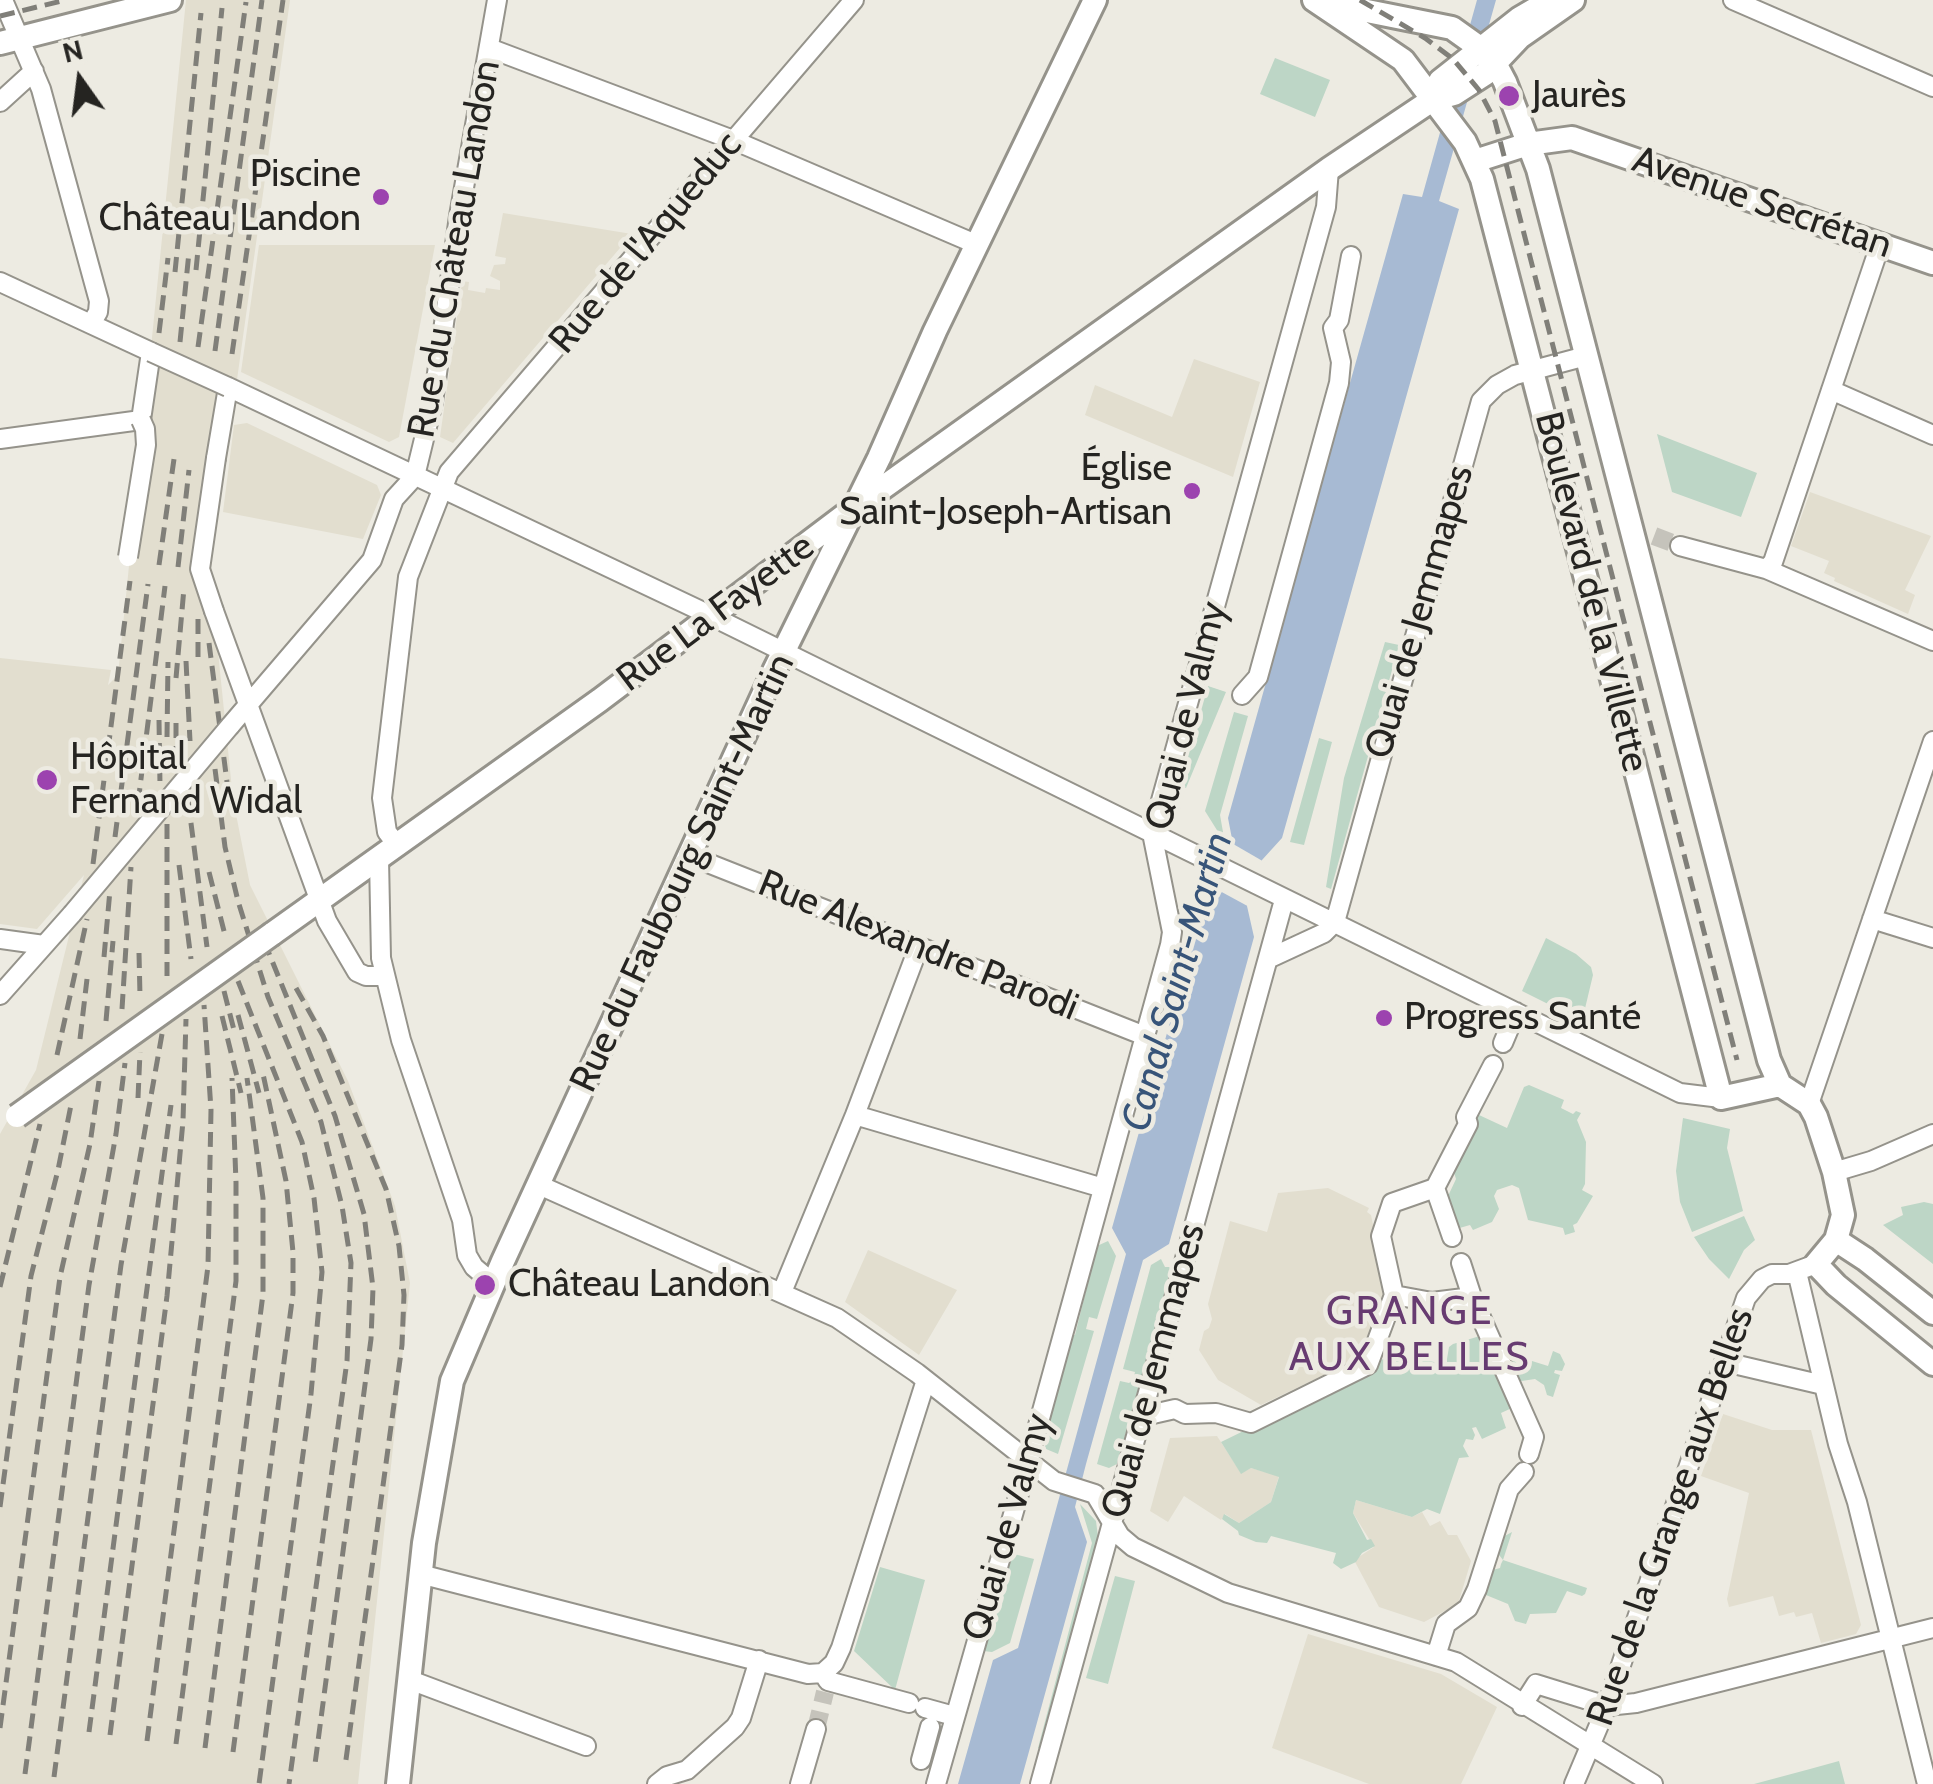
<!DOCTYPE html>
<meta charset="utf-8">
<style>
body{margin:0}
#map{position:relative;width:1933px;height:1784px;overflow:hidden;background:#edebe2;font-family:Cabin,sans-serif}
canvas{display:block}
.north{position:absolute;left:30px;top:30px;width:100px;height:100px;-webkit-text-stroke:8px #edebe2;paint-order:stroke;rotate:346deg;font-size:28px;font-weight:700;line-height:40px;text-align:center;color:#252421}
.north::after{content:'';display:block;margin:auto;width:35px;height:45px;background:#252421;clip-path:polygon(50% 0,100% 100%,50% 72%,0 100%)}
</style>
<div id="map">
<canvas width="1933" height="1784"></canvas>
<div class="north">N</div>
</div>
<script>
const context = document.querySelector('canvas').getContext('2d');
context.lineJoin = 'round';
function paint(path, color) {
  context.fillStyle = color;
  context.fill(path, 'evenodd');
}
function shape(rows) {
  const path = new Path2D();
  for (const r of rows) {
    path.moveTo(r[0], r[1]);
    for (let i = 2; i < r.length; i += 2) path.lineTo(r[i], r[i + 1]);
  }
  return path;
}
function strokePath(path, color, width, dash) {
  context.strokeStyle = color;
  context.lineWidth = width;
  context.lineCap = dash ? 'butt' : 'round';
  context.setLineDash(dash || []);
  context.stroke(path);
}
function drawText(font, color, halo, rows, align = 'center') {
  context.font = font + ' Cabin,sans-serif';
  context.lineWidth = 9;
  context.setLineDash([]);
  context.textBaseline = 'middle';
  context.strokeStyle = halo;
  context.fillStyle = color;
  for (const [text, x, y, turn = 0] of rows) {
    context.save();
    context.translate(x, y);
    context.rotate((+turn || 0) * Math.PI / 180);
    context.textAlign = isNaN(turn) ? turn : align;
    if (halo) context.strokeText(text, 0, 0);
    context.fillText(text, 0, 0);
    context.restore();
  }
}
paint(shape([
 [186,0,290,0,210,573,233,799,250,885,348,1081,395,1206,410,1283,358,1784,0,1784,0,1134,36,1070,84,875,37,929,0,924,0,658,111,670,108,685,118,675],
 [503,213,632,234,453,443,440,437,462,281,469,282,468,290,485,293,486,288,500,290,500,281,490,276,494,265,505,264,506,258,495,256],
 [259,245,435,245,399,437,389,442,241,372],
 [1194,359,1260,382,1233,477,1085,415,1095,385,1172,417],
 [247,423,377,485,381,495,363,539,223,512,234,425],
 [1810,492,1931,536,1905,590,1915,595,1908,614,1834,581,1835,578,1824,573,1829,561,1791,546],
 [1328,1188,1369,1208,1367,1212,1371,1215,1387,1295,1366,1355,1261,1405,1218,1380,1199,1350,1204,1331,1209,1328,1212,1319,1208,1304,1230,1221,1267,1232,1278,1193],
 [868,1250,957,1290,919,1355,845,1302],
 [1723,1414,1772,1430,1811,1430,1861,1625,1856,1634,1821,1643,1812,1613,1796,1617,1794,1612,1779,1616,1773,1596,1729,1607,1727,1599,1749,1493,1701,1476],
 [1217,1436,1241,1473,1251,1468,1279,1476,1271,1502,1239,1523,1225,1514,1221,1520,1184,1496,1168,1522,1150,1511,1170,1438],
 [1356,1500,1412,1517,1422,1512,1430,1526,1440,1521,1448,1535,1457,1535,1471,1561,1458,1604,1424,1622,1379,1607,1354,1560,1374,1547,1353,1513],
 [1308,1634,1441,1674,1497,1707,1461,1784,1369,1784,1272,1748]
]), '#e2decf');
paint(shape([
 [1275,58,1330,80,1315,117,1260,94],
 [1657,434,1757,473,1741,517,1672,492],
 [1385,642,1399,645,1331,889,1326,887,1344,778],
 [1208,686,1226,692,1186,788,1180,786],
 [1234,712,1248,716,1220,815,1223,832,1220,835,1205,811],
 [1319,738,1332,742,1304,845,1290,842],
 [1546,938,1576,954,1591,967,1593,975,1582,1021,1522,991],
 [1529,1085,1564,1100,1561,1108,1573,1114,1576,1111,1581,1113,1577,1120,1586,1142,1585,1184,1582,1190,1593,1196,1577,1223,1573,1225,1575,1232,1565,1235,1563,1228,1528,1220,1519,1188,1512,1185,1497,1190,1494,1196,1499,1209,1492,1222,1473,1230,1470,1225,1456,1229,1444,1195,1449,1194,1456,1179,1452,1166,1458,1165,1456,1157,1483,1102,1479,1115,1507,1128,1524,1087],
 [1683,1118,1730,1129,1727,1148,1743,1211,1692,1232,1680,1202,1676,1171],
 [1924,1202,1933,1204,1933,1264,1883,1225,1903,1215,1901,1207],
 [1744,1216,1755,1240,1744,1250,1729,1279,1709,1259,1694,1237],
 [1108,1241,1116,1256,1097,1319,1089,1317,1086,1329,1094,1331,1058,1454,1046,1449,1043,1439,1072,1335,1075,1335,1097,1246],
 [1161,1259,1165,1267,1172,1267,1117,1464,1109,1468,1097,1464,1120,1381,1129,1383,1133,1380,1135,1372,1123,1369,1151,1265],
 [1480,1336,1514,1407,1501,1413,1506,1428,1482,1439,1476,1427,1472,1428,1475,1435,1473,1440,1466,1439,1463,1446,1469,1457,1459,1458,1440,1514,1427,1509,1412,1517,1356,1500,1353,1513,1367,1540,1371,1539,1375,1546,1362,1553,1356,1562,1341,1569,1333,1563,1336,1553,1271,1536,1267,1543,1256,1542,1239,1535,1238,1531,1222,1519,1224,1514,1239,1523,1271,1502,1279,1477,1251,1468,1241,1474,1221,1442,1375,1367,1379,1361,1392,1355,1440,1363,1447,1359,1449,1347,1453,1344],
 [1507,1350,1518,1365,1524,1367,1530,1367,1532,1361,1548,1366,1553,1351,1560,1354,1565,1364,1562,1371,1555,1370,1554,1373,1560,1375,1553,1397,1547,1395,1544,1385,1535,1379,1515,1382,1504,1354],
 [1080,1504,1096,1521,1099,1545,1041,1749,1038,1748,1092,1543],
 [1512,1532,1503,1560,1587,1588,1585,1594,1582,1596,1567,1591,1556,1613,1530,1614,1526,1624,1515,1621,1508,1604,1486,1595,1484,1587,1489,1571,1500,1568,1501,1564,1503,1560,1496,1551,1501,1538],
 [1010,1553,1034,1559,1010,1643,992,1652,983,1651],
 [880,1567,925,1580,895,1690,854,1651],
 [1115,1576,1135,1581,1108,1684,1086,1678],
 [1839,1761,1845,1784,1754,1784,1810,1769]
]), '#bdd6c6');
paint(shape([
 [1477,0,1496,0,1439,201,1459,209,1282,838,1262,860,1247,906,1254,937,1169,1244,1143,1260,1086,1464,1075,1507,1087,1542,1020,1784,958,1784,993,1660,1018,1648,1126,1254,1112,1228,1200,916,1222,892,1233,844,1228,818,1403,194,1422,197]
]), '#a7bad3');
paint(shape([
 [1228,841,1266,863,1253,909,1218,890]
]), '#edebe2');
strokePath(shape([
 [1654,536,1680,546],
 [816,1729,825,1692]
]), '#c5c3bb', 18, [18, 9]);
const minor = shape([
 [3,0,41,89,99,301,98,312,91,324],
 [1733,0,1933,87],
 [489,48,733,140,978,245],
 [0,102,34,71],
 [0,282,151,352,141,420,0,439],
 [1831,390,1933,435],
 [216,458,228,387,699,610,1680,1093,1721,1098],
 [1680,546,1766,569,1933,641],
 [1766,569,1773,562,1880,245],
 [214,611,327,921,357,972,366,976,384,976],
 [1242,695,1258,677,1339,383,1341,362,1333,328,1339,320,1351,256],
 [230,726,372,560,394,499,415,476,433,402,459,216,497,0],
 [398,846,387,832,382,798,408,577,449,472,854,0],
 [690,856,1145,1036],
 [379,859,381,958,401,1040,462,1220,467,1255,474,1267,494,1284],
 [1872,919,1933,938],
 [0,939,44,945],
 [1270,958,1324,933,1335,922,1481,401,1497,385,1515,375,1586,356],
 [0,995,72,914],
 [1503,1043,1516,1012],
 [1809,1104,1933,741],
 [855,1115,1103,1188],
 [1834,1172,1871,1161,1933,1134],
 [539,1185,837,1318,917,1373,1054,1481,1095,1494,1120,1536,1133,1547,1228,1593,1456,1662,1653,1784],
 [1435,1188,1452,1237],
 [1461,1263,1472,1297,1534,1437,1529,1454],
 [1797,1272,1838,1444,1857,1502,1927,1784],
 [782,1292,855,1115,919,946],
 [1394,1295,1381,1236,1392,1203,1435,1188,1468,1124,1466,1117,1493,1065],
 [1394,1295,1432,1302,1472,1297],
 [1725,1362,1823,1385],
 [1153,1414,1175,1409,1185,1414,1216,1413,1251,1423,1368,1365,1394,1295],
 [420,1574,808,1674,823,1673],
 [1436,1656,1446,1624,1468,1608,1477,1589,1509,1489,1524,1472],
 [823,1673,834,1663,841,1648,926,1380],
 [823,1673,828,1681,909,1703],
 [410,1680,586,1746],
 [1522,1706,1536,1684,1607,1706,1636,1703,1933,1628],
 [925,1708,954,1716],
 [921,1760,930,1727],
 [657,1784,667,1776,687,1770,735,1727,741,1718,759,1660],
 [800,1784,816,1729],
 [936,1784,1028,1462,1170,945,1172,932,1152,833,1326,207,1329,169],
 [1040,1784,1284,900],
 [1574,1784,1607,1706,1746,1298,1762,1279,1772,1274,1789,1274,1816,1264]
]);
const major = shape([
 [1314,0,1403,60,1465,142,1482,179,1721,1098,1780,1085,1809,1104,1816,1117,1834,1172,1843,1215,1836,1240,1816,1264,1836,1285,1933,1364],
 [1326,7,1367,11,1452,28,1480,48,1495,63,1505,82,1538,169,1769,1060,1780,1085],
 [0,43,170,0],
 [1432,100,1440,81,1520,18,1551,0],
 [1475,161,1528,144,1572,138,1933,263],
 [272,934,600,700,853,509,1329,169,1432,100,1454,94,1485,74,1520,37,1573,0],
 [1836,1240,1865,1259,1933,1313],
 [398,1784,424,1543,452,1381,503,1261,774,671,879,458,935,331,1095,0]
]);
strokePath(minor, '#95938b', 22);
strokePath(major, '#95938b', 28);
strokePath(minor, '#fff', 18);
strokePath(major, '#fff', 22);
strokePath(shape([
 [1360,0,1425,38,1453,59,1479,90,1495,121,1737,1060],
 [0,16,66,0],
 [196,270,222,8],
 [175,272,201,13],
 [159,333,168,258],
 [180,342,189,252],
 [198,347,246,2],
 [215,351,262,0],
 [232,354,283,0],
 [159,565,174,459],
 [178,567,189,470],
 [198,619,198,659],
 [209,643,227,782],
 [186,661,190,741],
 [176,678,184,588],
 [159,720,160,785],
 [176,723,176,765],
 [167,737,168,662],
 [215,769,225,847,238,901,268,997,321,1122,342,1206,351,1263,347,1361,289,1784],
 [188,800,207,947],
 [138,803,165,586],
 [167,824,167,976],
 [115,837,148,584],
 [93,864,130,581],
 [179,865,191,959],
 [209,872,225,935],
 [264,941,335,1116,364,1214,373,1288,371,1339,315,1764],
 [139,953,140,996],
 [104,957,110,890],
 [238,981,302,1142,314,1198,322,1272,311,1394,259,1784],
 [296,988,323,1036,386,1189,399,1246,404,1295,402,1345,345,1767],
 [224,991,234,1030],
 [122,1009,131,867],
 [238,1015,259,1093],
 [222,1016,241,1093],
 [106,1021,113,941],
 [80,1039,87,979],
 [57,1055,87,919],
 [138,1098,140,1052],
 [0,1287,40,1124],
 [0,1507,31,1276,58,1170,72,1100],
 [0,1728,60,1277,90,1144,99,1081],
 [89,1732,171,1105],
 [110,1735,167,1296,183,1121,186,1019],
 [147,1741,208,1266,211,1110,204,1005],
 [176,1744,236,1281,236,1182,232,1078],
 [205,1748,263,1294,263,1198,247,1078],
 [233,1752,293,1293,293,1252,286,1181,263,1074],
 [25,1774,89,1285,116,1134,125,1063],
 [54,1777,121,1265,162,1034]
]), '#807f79', 5, [15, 8]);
const minorBridge = shape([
 [151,352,228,387],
 [128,557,146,445,145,429,141,420],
 [214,611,200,569,216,458],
 [72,914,230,726]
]);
const majorBridge = shape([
 [17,1116,272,934]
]);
strokePath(minorBridge, '#95938b', 22, []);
strokePath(majorBridge, '#95938b', 28, []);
strokePath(minorBridge, '#fff', 18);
strokePath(majorBridge, '#fff', 22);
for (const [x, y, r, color] of [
 [1509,96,12,"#9c43af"],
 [381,197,10,"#9c43af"],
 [1192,491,10,"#9c43af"],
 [47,780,12,"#9c43af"],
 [1384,1018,10,"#9c43af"],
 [485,1285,12,"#9c43af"]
]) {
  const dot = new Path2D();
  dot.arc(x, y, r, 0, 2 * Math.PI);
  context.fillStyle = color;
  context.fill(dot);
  strokePath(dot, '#edebe2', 4);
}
drawText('38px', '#252421', '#edebe2', [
 ["Jaurès",1532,96],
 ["Piscine",361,175,"right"],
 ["Château Landon",361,219,"right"],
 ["Église",1172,469,"right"],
 ["Saint-Joseph-Artisan",1172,513,"right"],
 ["Hôpital",70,758],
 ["Fernand Widal",70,802],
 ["Progress Santé",1404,1018],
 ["Château Landon",508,1285]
], 'left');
drawText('38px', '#252421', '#edebe2', [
 ["Avenue Secrétan",1762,203,19],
 ["Rue de l'Aqueduc",646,243,-50],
 ["Rue du Château Landon",455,249,-80],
 ["Boulevard de la Villette",1591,592,76],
 ["Quai de Jemmapes",1420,612,-74],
 ["Rue La Fayette",716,613,-37],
 ["Quai de Valmy",1187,716,-76],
 ["Rue du Faubourg Saint-Martin",683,873,-65],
 ["Rue Alexandre Parodi",918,946,22],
 ["Quai de Jemmapes",1154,1371,-75],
 ["Rue de la Grange aux Belles",1671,1517,-71],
 ["Quai de Valmy",1008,1527,-74]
]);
drawText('italic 40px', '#375479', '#edebe2', [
 ["Canal Saint-Martin",1178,982,-74]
]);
context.letterSpacing = '2.5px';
drawText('40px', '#673b71', '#edebe2', [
 ["GRANGE",1410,1312],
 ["AUX BELLES",1410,1358]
]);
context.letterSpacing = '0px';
</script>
